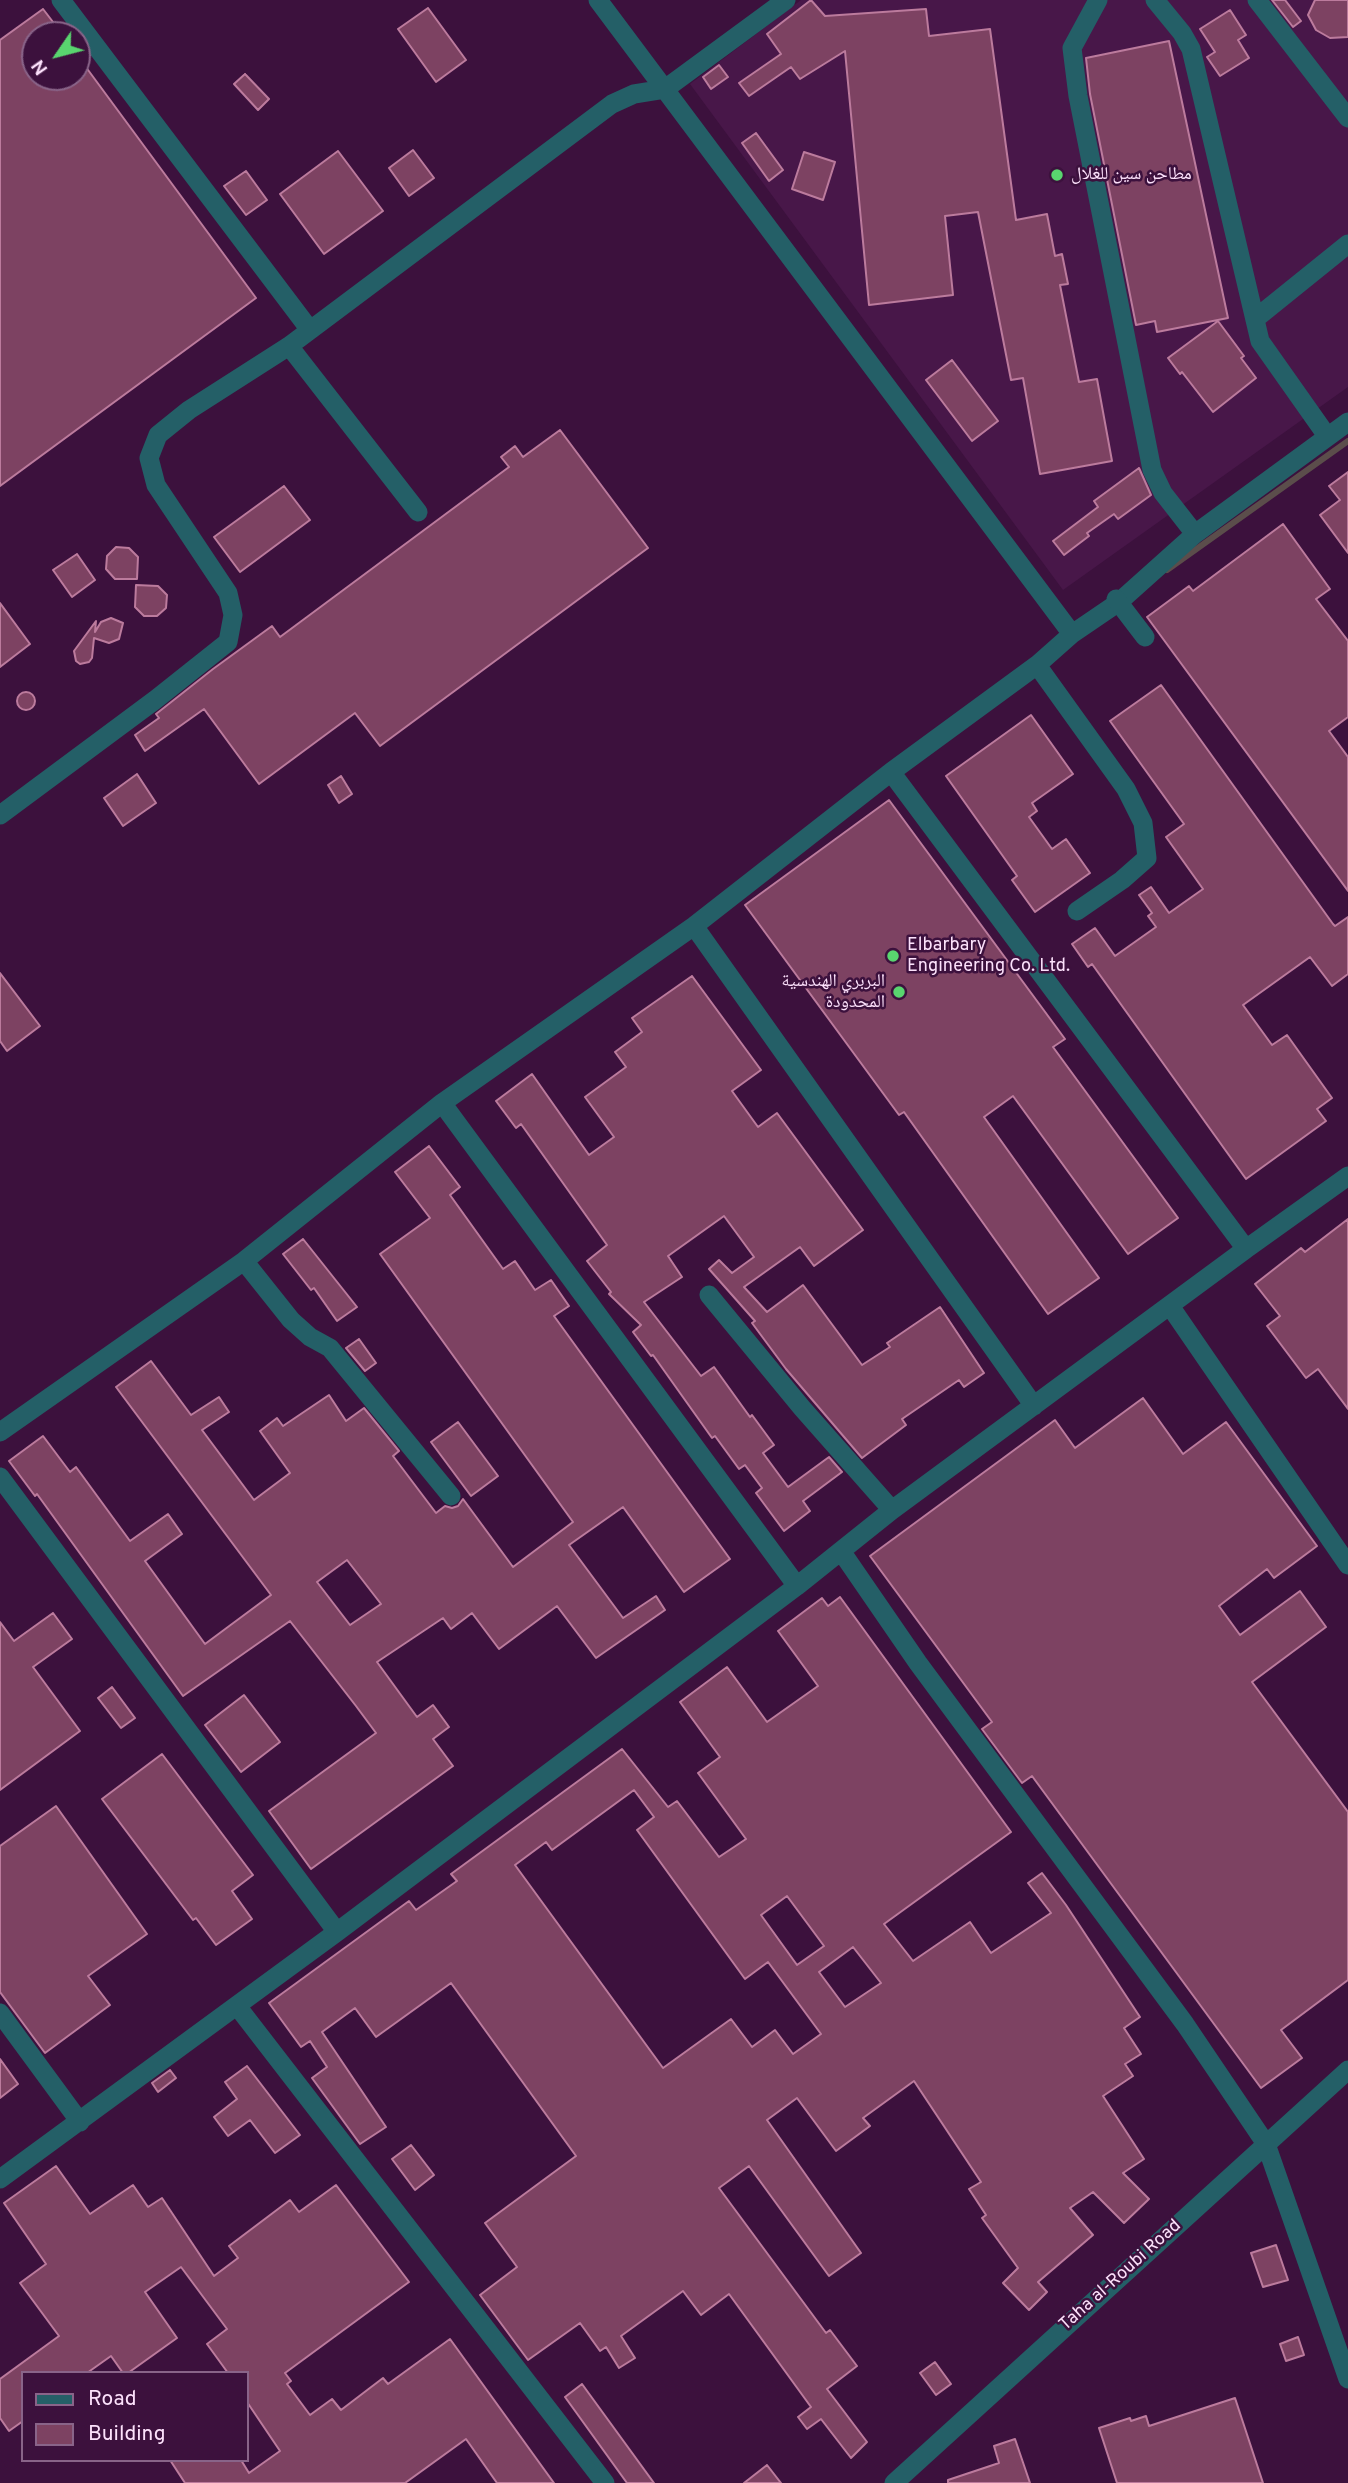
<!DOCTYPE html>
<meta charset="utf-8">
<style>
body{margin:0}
#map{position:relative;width:1348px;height:2483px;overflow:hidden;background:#3c113d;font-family:Overpass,sans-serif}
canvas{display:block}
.legend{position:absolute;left:21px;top:2371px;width:228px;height:91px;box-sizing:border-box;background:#3c113d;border:2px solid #896489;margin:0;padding:9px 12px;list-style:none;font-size:21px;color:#fce1fb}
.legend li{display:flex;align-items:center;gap:14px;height:35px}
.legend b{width:35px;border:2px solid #896489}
.north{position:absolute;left:21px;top:21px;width:70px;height:70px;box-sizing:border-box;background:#3c113d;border:2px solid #896489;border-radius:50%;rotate:235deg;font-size:19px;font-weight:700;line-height:28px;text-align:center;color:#fce1fb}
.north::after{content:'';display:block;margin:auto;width:24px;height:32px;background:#59d56f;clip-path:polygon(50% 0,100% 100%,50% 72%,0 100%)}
</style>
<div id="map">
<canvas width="1348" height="2483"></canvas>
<ul class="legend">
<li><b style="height:9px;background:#245f67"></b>Road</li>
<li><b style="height:19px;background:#7d4262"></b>Building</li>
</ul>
<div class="north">N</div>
</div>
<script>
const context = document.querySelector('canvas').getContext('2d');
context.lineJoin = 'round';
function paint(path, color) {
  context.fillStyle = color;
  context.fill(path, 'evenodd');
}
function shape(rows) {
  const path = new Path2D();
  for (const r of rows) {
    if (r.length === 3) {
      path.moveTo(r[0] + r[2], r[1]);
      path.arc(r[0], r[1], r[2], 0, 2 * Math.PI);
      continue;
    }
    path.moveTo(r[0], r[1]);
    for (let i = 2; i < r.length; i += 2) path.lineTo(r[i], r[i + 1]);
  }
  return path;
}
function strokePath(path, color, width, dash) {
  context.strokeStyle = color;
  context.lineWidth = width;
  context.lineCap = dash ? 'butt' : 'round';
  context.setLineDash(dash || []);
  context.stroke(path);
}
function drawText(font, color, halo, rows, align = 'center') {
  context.font = font + ' Overpass,"Noto Naskh Arabic",sans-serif';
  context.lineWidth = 5;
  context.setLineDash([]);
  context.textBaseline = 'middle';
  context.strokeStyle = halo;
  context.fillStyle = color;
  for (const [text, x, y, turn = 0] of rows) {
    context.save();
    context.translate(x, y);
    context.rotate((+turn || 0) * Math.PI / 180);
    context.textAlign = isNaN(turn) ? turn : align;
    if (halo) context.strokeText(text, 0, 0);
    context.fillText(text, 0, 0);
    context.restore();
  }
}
paint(shape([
 [801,0,1348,0,1348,387,1063,590,690,84]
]), '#481749');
strokePath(shape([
 [1167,570,1348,441]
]), '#5b4d4b', 6);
const building = shape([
 [811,0,825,16,926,9,929,36,990,29,1016,220,1047,214,1055,256,1062,254,1068,284,1060,285,1079,382,1097,379,1112,461,1040,474,1023,378,1011,380,978,212,945,216,953,295,869,305,845,51,800,79,791,67,749,96,739,83,781,54,767,34,811,0],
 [1272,0,1285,0,1301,21,1293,27,1272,0],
 [1315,0,1348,0,1348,37,1330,38,1316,30,1308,15,1315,0],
 [428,8,466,60,436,82,398,29,428,8],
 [43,9,63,35,35,35,35,77,77,77,77,55,256,298,0,486,0,40,43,9],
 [1230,10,1246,35,1238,40,1249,58,1220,76,1207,57,1215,52,1200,29,1230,10],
 [1169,41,1228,318,1157,332,1155,321,1136,325,1090,94,1086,58,1169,41],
 [719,65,728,77,711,89,703,77,719,65],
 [245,74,269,99,258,110,234,84,245,74],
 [756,133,783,170,769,181,742,143,756,133],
 [413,150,434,178,409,196,389,168,413,150],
 [338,151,383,211,324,254,280,194,338,151],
 [804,152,835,162,823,200,792,189,804,152],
 [246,171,267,200,246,215,224,186,246,171],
 [1218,321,1244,356,1241,358,1256,378,1213,412,1182,372,1180,374,1168,358,1218,321],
 [952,360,998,421,972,441,926,380,952,360],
 [560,430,648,548,380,746,355,713,259,784,204,709,145,751,135,735,159,718,156,714,213,669,272,626,280,637,509,467,501,457,515,446,523,457,560,430],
 [1139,468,1151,495,1118,519,1114,514,1087,533,1089,536,1064,555,1053,541,1098,507,1094,501,1139,468],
 [1348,472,1348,553,1320,515,1340,500,1329,486,1348,472],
 [284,486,310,520,240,572,214,537,284,486],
 [1283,524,1330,589,1316,599,1348,641,1348,717,1329,731,1348,757,1348,891,1147,617,1189,586,1193,591,1283,524],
 [116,547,129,548,138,557,137,579,115,579,106,569,107,556,116,547],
 [77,554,95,580,72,597,53,570,77,554],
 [136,585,158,586,167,595,166,608,157,616,144,616,135,607,136,585],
 [0,603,30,644,0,667,0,603],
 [111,618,123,623,119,639,109,643,94,638,92,658,89,662,80,664,76,661,74,651,96,621,95,632,101,622,111,618],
 [1161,685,1333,924,1335,926,1348,917,1348,974,1332,986,1310,957,1243,1005,1272,1045,1287,1035,1332,1098,1317,1109,1326,1121,1246,1179,1092,964,1088,967,1072,944,1095,928,1115,956,1156,927,1148,916,1152,913,1139,895,1151,887,1169,913,1203,889,1166,837,1184,824,1110,721,1161,685],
 [26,701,9],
 [1031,715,1073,774,1032,803,1037,811,1029,817,1052,849,1066,839,1090,873,1035,912,1012,880,1017,876,946,776,1031,715],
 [137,774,156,803,123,826,104,798,137,774],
 [341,776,352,794,339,803,328,785,341,776],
 [889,800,1065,1039,1053,1047,1178,1218,1128,1254,1013,1096,984,1117,1099,1278,1048,1314,904,1112,899,1115,745,905,889,800],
 [0,973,40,1026,7,1051,0,1041,0,973],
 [692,976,761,1070,732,1091,758,1127,777,1113,863,1230,814,1266,800,1247,744,1287,767,1312,803,1285,862,1365,890,1347,887,1343,940,1307,984,1373,964,1387,959,1380,902,1419,906,1425,862,1458,786,1369,752,1323,755,1321,709,1269,719,1260,732,1273,754,1257,724,1216,668,1256,682,1277,644,1302,701,1376,714,1367,750,1417,752,1415,774,1445,763,1453,788,1487,829,1457,842,1472,803,1501,810,1511,784,1531,756,1493,762,1488,745,1465,739,1469,715,1436,712,1438,653,1355,651,1356,633,1332,641,1325,609,1294,611,1292,587,1261,607,1245,521,1124,516,1128,496,1101,532,1074,589,1155,614,1137,585,1097,626,1067,615,1052,642,1032,632,1018,692,976],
 [429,1146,460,1187,450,1195,503,1269,515,1261,535,1290,551,1280,569,1306,554,1316,730,1559,684,1592,623,1507,569,1545,623,1618,656,1596,665,1610,596,1658,557,1606,499,1649,472,1613,451,1629,443,1618,377,1662,417,1717,433,1705,449,1727,433,1739,453,1766,311,1869,269,1811,376,1733,356,1706,290,1621,183,1696,37,1494,35,1496,9,1461,43,1436,70,1472,76,1467,130,1541,168,1514,182,1534,145,1561,205,1644,271,1595,116,1387,151,1361,191,1415,219,1397,229,1412,202,1430,254,1500,290,1473,260,1431,277,1418,283,1426,329,1395,346,1421,364,1408,399,1451,393,1456,436,1513,445,1506,452,1508,458,1506,463,1499,513,1567,573,1522,380,1254,430,1218,395,1172,429,1146],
 [347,1560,381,1604,350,1625,317,1582,347,1560],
 [1348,1219,1348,1409,1318,1369,1306,1378,1267,1326,1280,1316,1255,1284,1301,1248,1305,1252,1348,1219],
 [303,1239,357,1307,337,1321,314,1288,311,1290,283,1254,303,1239],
 [359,1339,376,1363,365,1371,346,1348,359,1339],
 [1143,1398,1183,1454,1226,1422,1317,1546,1274,1578,1267,1569,1219,1606,1240,1635,1300,1591,1326,1627,1252,1682,1348,1812,1348,1980,1281,2030,1302,2058,1261,2088,1032,1776,1022,1783,982,1729,992,1722,870,1556,1055,1420,1075,1448,1143,1398],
 [458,1422,498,1476,471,1496,431,1442,458,1422],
 [840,1597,1011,1832,884,1924,913,1961,970,1922,991,1953,1051,1913,1028,1883,1042,1873,1066,1905,1140,2017,1124,2028,1141,2054,1125,2064,1133,2076,1103,2096,1144,2159,1123,2173,1149,2199,1124,2223,1093,2192,1070,2208,1093,2235,1038,2282,1047,2292,1029,2310,1003,2283,1018,2268,982,2218,986,2215,969,2189,981,2182,914,2081,863,2118,870,2126,836,2151,797,2098,767,2120,861,2253,829,2276,749,2166,719,2188,826,2333,830,2330,857,2366,827,2389,867,2442,851,2458,821,2419,807,2429,798,2417,811,2407,729,2294,701,2315,683,2291,621,2336,635,2358,619,2368,606,2347,600,2351,580,2323,528,2360,480,2295,517,2267,485,2223,576,2156,451,1983,376,2037,355,2008,322,2032,386,2127,360,2144,312,2078,327,2067,310,2041,301,2047,269,2003,409,1901,416,1910,457,1881,451,1874,622,1749,668,1807,677,1801,719,1857,746,1839,698,1773,720,1757,680,1702,727,1667,767,1722,818,1686,778,1631,822,1598,828,1606,840,1597],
 [634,1790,654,1817,637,1830,745,1979,768,1962,821,2034,793,2054,775,2030,752,2047,731,2019,663,2068,515,1865,546,1842,552,1850,634,1790],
 [787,1896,824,1946,797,1965,761,1915,787,1896],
 [853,1947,881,1983,845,2007,819,1972,853,1947],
 [53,1613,72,1639,33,1667,80,1731,0,1790,0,1622,14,1641,53,1613],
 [112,1687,135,1718,121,1728,98,1698,112,1687],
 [244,1695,280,1742,241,1772,205,1725,244,1695],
 [162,1754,253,1875,232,1891,252,1919,216,1945,196,1918,193,1920,102,1799,162,1754],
 [56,1806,147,1934,88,1976,110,2005,45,2053,0,1992,0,1846,56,1806],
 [0,2059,18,2084,0,2098,0,2059],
 [247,2066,300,2135,275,2153,250,2120,228,2136,214,2117,237,2099,225,2082,247,2066],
 [170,2070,176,2078,158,2092,152,2083,170,2070],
 [411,2145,434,2175,415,2190,392,2159,411,2145],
 [56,2166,90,2214,133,2185,148,2207,162,2198,214,2276,238,2258,229,2246,290,2200,299,2212,336,2185,409,2282,285,2373,291,2381,287,2384,310,2415,332,2399,341,2410,383,2378,388,2384,450,2339,554,2483,497,2483,466,2439,405,2483,185,2483,170,2460,241,2460,249,2473,280,2451,247,2402,247,2373,228,2373,207,2344,227,2329,181,2267,145,2292,177,2338,128,2373,123,2373,111,2356,87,2373,23,2373,23,2421,9,2431,0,2418,0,2379,59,2336,20,2283,46,2264,4,2203,56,2166],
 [1276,2245,1288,2280,1263,2287,1251,2253,1276,2245],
 [1298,2337,1304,2355,1286,2361,1280,2344,1298,2337],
 [935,2362,951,2384,936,2395,920,2373,935,2362],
 [582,2384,654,2483,627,2483,565,2397,582,2384],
 [1235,2398,1263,2483,1117,2483,1099,2428,1130,2418,1131,2421,1146,2416,1149,2426,1235,2398],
 [1015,2439,1030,2483,948,2483,948,2480,999,2463,994,2446,1015,2439],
 [767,2465,781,2483,744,2483,767,2465]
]);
paint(building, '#7d4262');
strokePath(building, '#bc7b9d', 2);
strokePath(shape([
 [61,0,310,330],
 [598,0,1072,634],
 [1098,0,1072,48,1078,96,1152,470,1163,493,1195,534],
 [1155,0,1182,33,1191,49,1260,341,1327,436],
 [1257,0,1348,118],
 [1255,319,1348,244],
 [289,346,418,512],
 [1037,665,1126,789,1143,823,1147,858,1122,880,1077,911],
 [0,815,155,700,228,642,233,615,228,593,156,485,149,458,158,435,189,410,289,346,612,104,634,94,665,89,786,0],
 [694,926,1034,1406],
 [442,1103,797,1586],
 [1246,1249,1348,1176],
 [244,1261,291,1320,310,1337,330,1348,451,1496],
 [709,1295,802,1408,892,1510],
 [1170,1306,1348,1565],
 [0,1432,244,1261,442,1103,694,926,891,772,1037,665,1072,634,1119,602,1195,534,1348,422],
 [0,1477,337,1932],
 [841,1551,918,1663,1185,2024,1266,2144,1348,2379],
 [237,2006,605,2483],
 [0,2013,80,2122],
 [0,2179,337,1932,797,1586,892,1510,1246,1249,891,772],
 [894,2483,1348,2070]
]), '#245f67', 19);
strokePath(shape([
 [1116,599,1145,637]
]), '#245f67', 19);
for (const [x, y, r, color] of [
 [1057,175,7,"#59d56f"],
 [893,956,7,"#59d56f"],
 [899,992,7,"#59d56f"]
]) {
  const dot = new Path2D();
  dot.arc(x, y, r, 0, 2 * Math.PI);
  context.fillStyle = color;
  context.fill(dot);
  strokePath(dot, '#3c113d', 2.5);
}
drawText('18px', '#fce1fb', '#3c113d', [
 ["مطاحن سين للغلال",1071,175],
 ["Elbarbary",907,946],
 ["Engineering Co. Ltd.",907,967],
 ["البربري الهندسية",885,982,"right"],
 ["المحدودة",885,1003,"right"]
], 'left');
drawText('18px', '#fce1fb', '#3c113d', [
 ["Taha al-Roubi Road",1121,2276,-42]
]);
</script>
